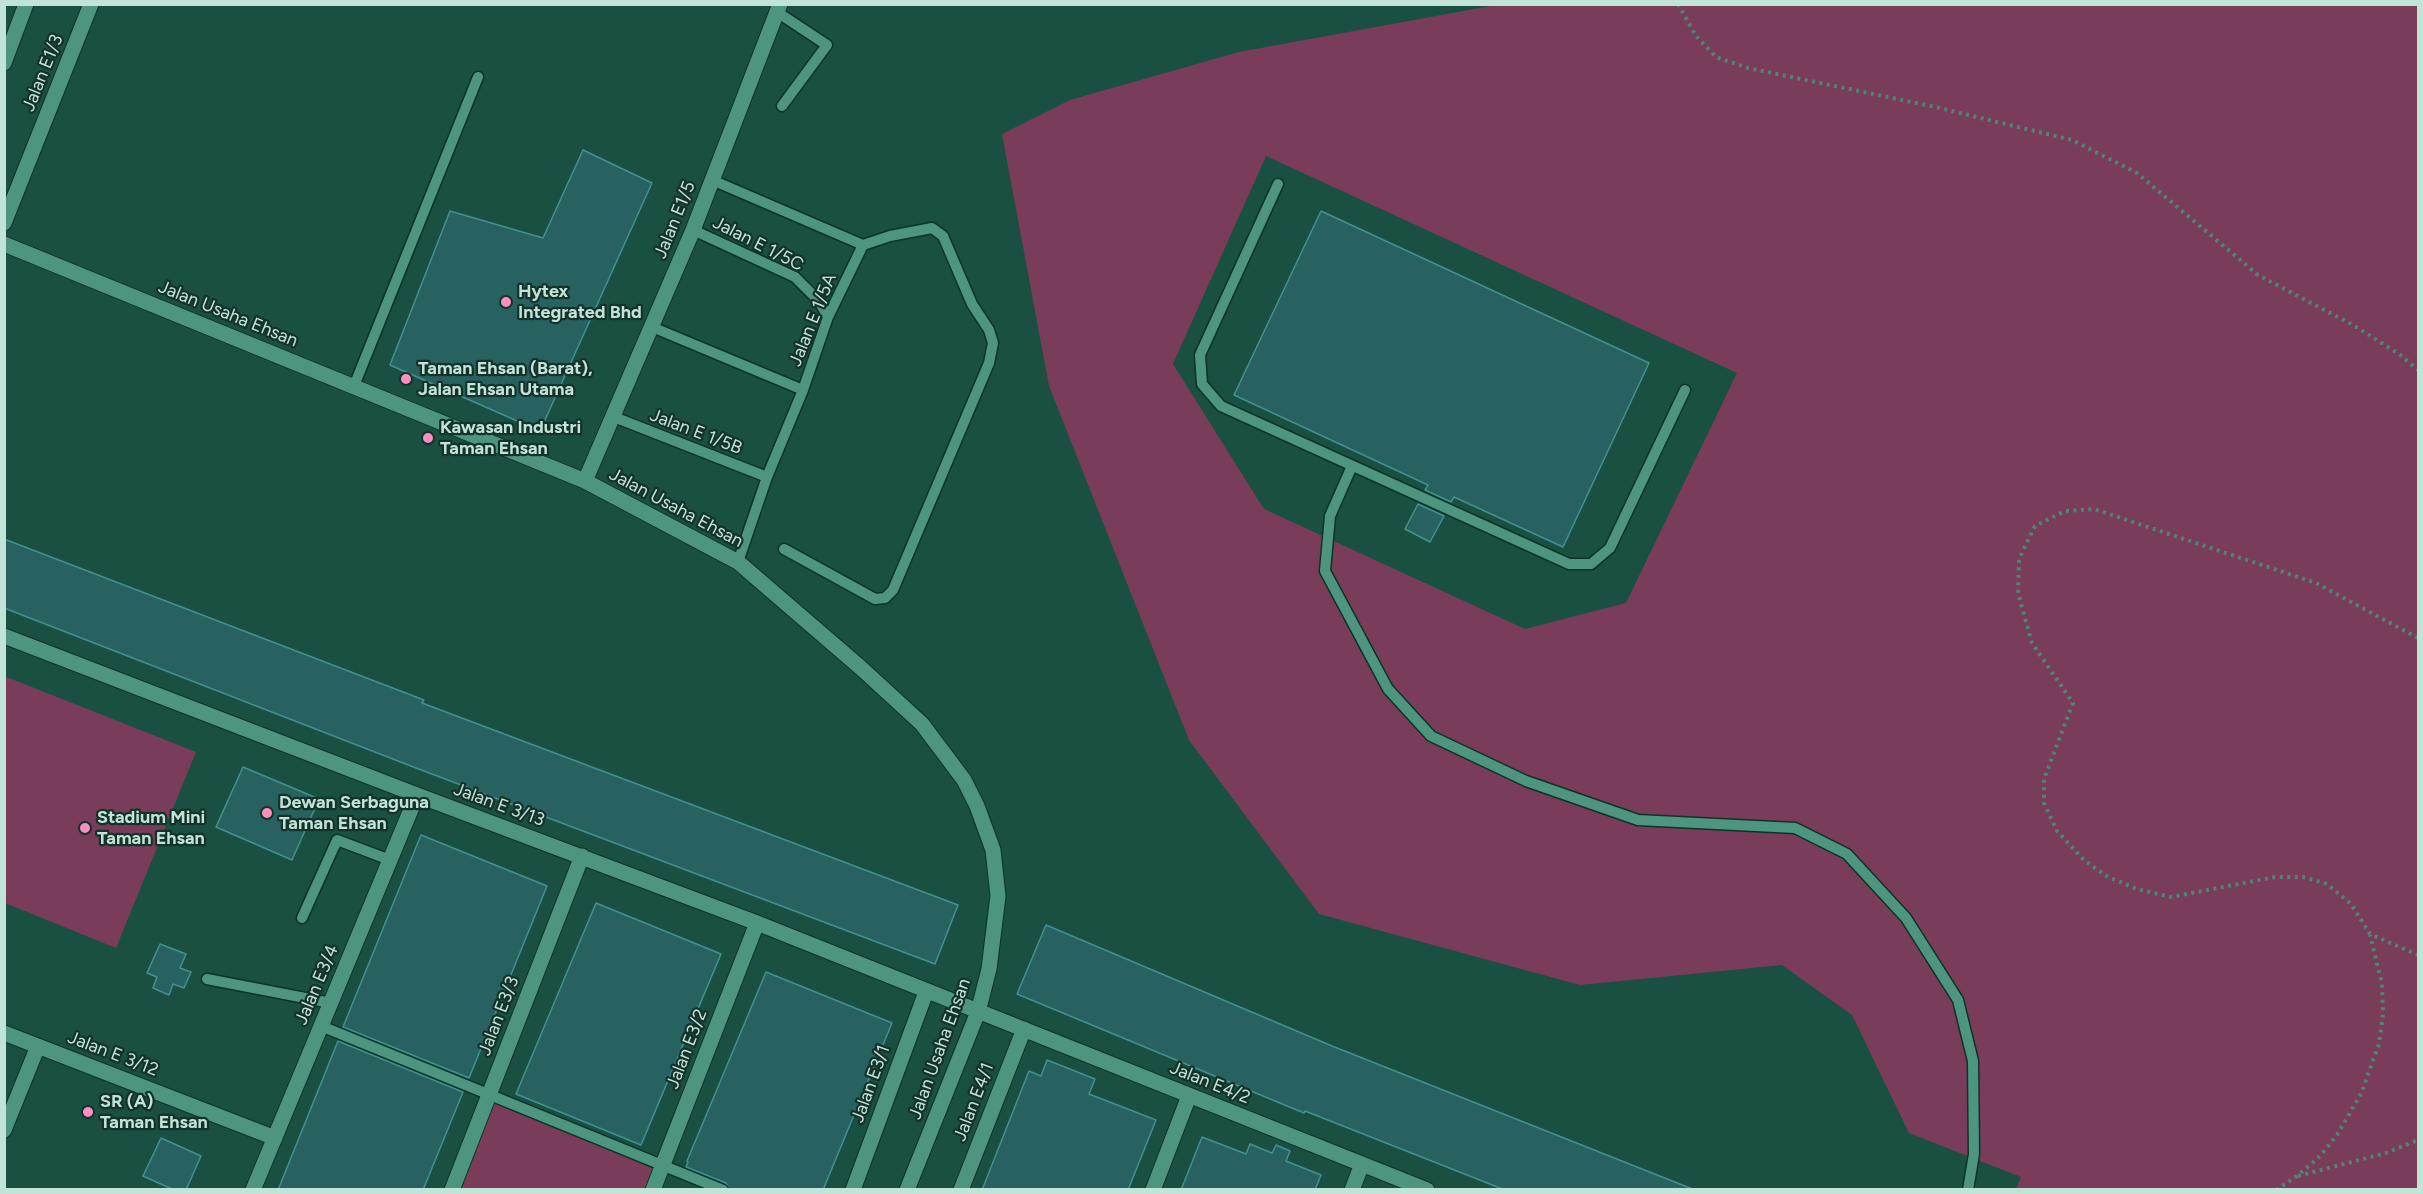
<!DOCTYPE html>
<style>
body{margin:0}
#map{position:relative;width:2423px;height:1194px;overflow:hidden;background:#195042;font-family:Figtree,sans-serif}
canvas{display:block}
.frame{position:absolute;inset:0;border:6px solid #c2e4d8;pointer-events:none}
</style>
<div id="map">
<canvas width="2423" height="1194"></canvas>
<div class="frame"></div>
</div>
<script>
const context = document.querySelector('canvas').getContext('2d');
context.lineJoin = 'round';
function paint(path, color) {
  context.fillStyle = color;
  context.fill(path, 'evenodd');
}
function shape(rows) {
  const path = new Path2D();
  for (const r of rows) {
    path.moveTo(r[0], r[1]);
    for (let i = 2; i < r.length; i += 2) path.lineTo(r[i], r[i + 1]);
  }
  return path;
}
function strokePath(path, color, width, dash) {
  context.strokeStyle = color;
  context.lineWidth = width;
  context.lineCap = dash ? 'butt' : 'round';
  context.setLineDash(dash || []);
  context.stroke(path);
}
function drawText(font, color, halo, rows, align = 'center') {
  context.font = font + ' Figtree,sans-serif';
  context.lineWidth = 4.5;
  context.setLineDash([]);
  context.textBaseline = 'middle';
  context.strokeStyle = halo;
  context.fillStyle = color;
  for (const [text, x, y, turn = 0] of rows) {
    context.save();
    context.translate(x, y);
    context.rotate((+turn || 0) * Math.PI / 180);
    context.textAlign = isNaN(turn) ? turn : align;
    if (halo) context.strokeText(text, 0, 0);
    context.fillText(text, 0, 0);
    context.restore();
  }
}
paint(shape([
 [1496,5,2418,5,2418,1189,2016,1189,2021,1177,1909,1133,1852,1015,1782,965,1580,985,1319,914,1189,740,1049,386,1002,134,1070,100,1239,52],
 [1266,156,1737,373,1626,603,1525,629,1264,509,1173,364],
 [4,676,196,752,116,948,5,903],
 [489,1094,662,1165,653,1189,452,1190]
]), '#793d59');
const building = shape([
 [583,150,652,183,540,431,390,365,450,211,543,238,583,150],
 [1321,211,1649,363,1563,547,1454,497,1451,502,1425,490,1428,485,1234,395,1321,211],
 [1418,504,1444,516,1430,542,1405,529,1418,504],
 [4,539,424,700,422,703,958,905,935,964,416,768,4,608,4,539],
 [243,767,319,799,292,860,216,827,243,767],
 [421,835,547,886,469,1078,343,1027,421,835],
 [596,903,721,954,641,1145,516,1094,596,903],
 [1046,925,1332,1046,1695,1190,1505,1190,1305,1111,1304,1113,1017,994,1046,925],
 [160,944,186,954,180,968,191,972,184,988,173,984,169,995,153,988,157,977,147,973,160,944],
 [766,972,892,1023,823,1190,730,1190,726,1183,686,1167,688,1162,687,1161,766,972],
 [338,1041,463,1092,423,1190,278,1190,338,1041],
 [1047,1060,1095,1079,1089,1094,1156,1120,1128,1190,982,1190,1029,1071,1041,1076,1047,1060],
 [1202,1137,1246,1154,1250,1144,1272,1153,1276,1145,1290,1151,1286,1161,1321,1175,1315,1190,1181,1190,1202,1137],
 [161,1138,201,1156,186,1190,174,1190,143,1176,161,1138]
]);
paint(building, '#286260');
strokePath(building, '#429290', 1.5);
const service = shape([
 [777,12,827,45,782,106],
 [712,180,863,245],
 [1278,184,1200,355,1202,384,1221,406,1569,564,1591,564,1610,548,1685,390],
 [693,230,795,277,819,301,828,317],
 [652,327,803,390],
 [354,386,478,77],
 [614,417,767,477],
 [1352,466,1330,516,1325,571,1388,689,1431,736,1526,781,1638,820,1795,828,1847,854,1906,918,1958,1000,1973,1061,1974,1154,1968,1190],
 [784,549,875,599,885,598,893,590,989,363,993,343,989,330,972,304,943,236,932,228,890,236,863,245],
 [738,562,767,477,803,390,828,317,863,245],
 [302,918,337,840,390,860],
 [207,979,331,1003],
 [321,1026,723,1190]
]);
const minor = shape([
 [4,63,26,4],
 [4,223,91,4],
 [4,244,585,481,738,562,861,668,922,724,964,780,977,806,993,850,998,896,989,969,978,1012],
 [585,481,693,230,780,4],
 [4,636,417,795,757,923,1427,1190],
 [4,1033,275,1138],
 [4,1130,38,1046],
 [253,1190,417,795],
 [452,1190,582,856],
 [653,1190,757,923],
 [853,1190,926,992],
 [961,1190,1024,1029],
 [1153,1190,1189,1096],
 [1352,1190,1362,1164]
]);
const tertiary = shape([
 [907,1190,978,1012]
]);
strokePath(service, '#0d3329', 13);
strokePath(minor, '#0d3329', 17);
strokePath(tertiary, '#0d3329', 17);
strokePath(shape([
 [1678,4,1696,36,1716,57,1748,68,1931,106,2072,140,2137,173,2258,275,2353,325,2399,354,2418,370],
 [2418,638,2316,583,2094,509,2065,511,2035,526,2019,559,2018,593,2032,643,2073,703,2044,779,2044,803,2057,831,2085,861,2108,877,2137,889,2171,897,2275,877,2303,877,2327,884,2351,904,2370,934,2418,955],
 [2298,1176,2386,1153,2418,1140],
 [2276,1190,2297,1176,2320,1156,2337,1135,2362,1092,2369,1071,2379,1044,2383,1014,2382,984,2370,935]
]), '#538376', 4, [3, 4.5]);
strokePath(service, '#4e9580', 10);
strokePath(minor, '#4e9580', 15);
strokePath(tertiary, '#4e9580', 15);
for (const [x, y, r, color] of [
 [506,302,6,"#fd8ec0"],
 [406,379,6,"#fd8ec0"],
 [428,438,6,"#fd8ec0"],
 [267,813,6,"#fd8ec0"],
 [85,828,6,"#fd8ec0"],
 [88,1112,6,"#fd8ec0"]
]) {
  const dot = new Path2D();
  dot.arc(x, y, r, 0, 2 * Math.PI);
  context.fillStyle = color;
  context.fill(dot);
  strokePath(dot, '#14322a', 2);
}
drawText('18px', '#c2e4d8', '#14322a', [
 ["Jalan E1/3",43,73,-68],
 ["Jalan E1/5",675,220,-68],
 ["Jalan E 1/5C",758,244,27],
 ["Jalan Usaha Ehsan",228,314,22],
 ["Jalan E 1/5A",813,320,-68],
 ["Jalan E 1/5B",696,432,21],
 ["Jalan Usaha Ehsan",676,508,28],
 ["Jalan E 3/13",499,805,20],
 ["Jalan E3/4",317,985,-67],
 ["Jalan E3/3",499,1016,-69],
 ["Jalan E3/2",687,1049,-69],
 ["Jalan Usaha Ehsan",940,1049,-70],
 ["Jalan E 3/12",113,1054,21],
 ["Jalan E4/2",1210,1083,22],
 ["Jalan E3/1",871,1084,-70],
 ["Jalan E4/1",974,1102,-69]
]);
drawText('bold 18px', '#c2e4d8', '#14322a', [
 ["Hytex",518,292],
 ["Integrated Bhd",518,313],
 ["Taman Ehsan (Barat),",418,369],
 ["Jalan Ehsan Utama",418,390],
 ["Kawasan Industri",440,428],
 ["Taman Ehsan",440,449],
 ["Dewan Serbaguna",279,803],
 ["Taman Ehsan",279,824],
 ["Stadium Mini",97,818],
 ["Taman Ehsan",97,839],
 ["SR (A)",100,1102],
 ["Taman Ehsan",100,1123]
], 'left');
</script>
